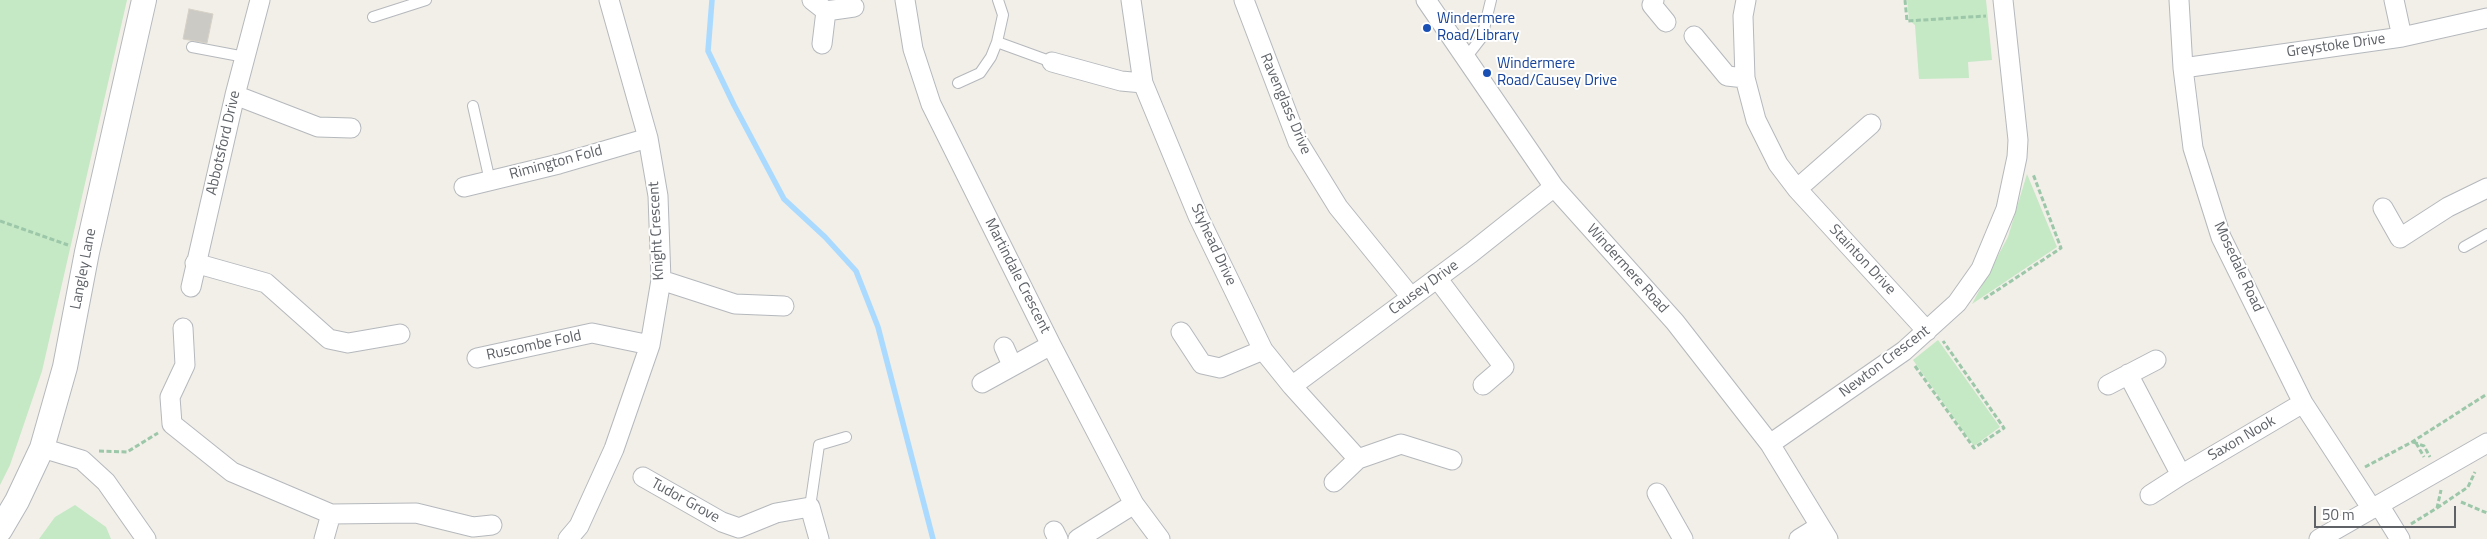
<!DOCTYPE html>
<style>
body{margin:0}
#map{position:relative;width:2487px;height:539px;overflow:hidden;background:#f1efe8;font-family:"Titillium Web",sans-serif}
canvas{display:block}
.scale{position:absolute;left:2314px;top:506px;width:142px;height:22px;box-sizing:border-box;border:2px solid #5f6368;border-top:0;padding-left:6px;font-size:15px;line-height:18px;white-space:nowrap;color:#5f6368;-webkit-text-stroke:4px #fff;paint-order:stroke}
</style>
<div id="map">
<canvas width="2487" height="539"></canvas>
<div class="scale">50 m</div>
</div>
<script>
const context = document.querySelector('canvas').getContext('2d');
context.lineJoin = 'round';
function paint(path, color) {
  context.fillStyle = color;
  context.fill(path, 'evenodd');
}
function shape(rows) {
  const path = new Path2D();
  for (const r of rows) {
    path.moveTo(r[0], r[1]);
    for (let i = 2; i < r.length; i += 2) path.lineTo(r[i], r[i + 1]);
  }
  return path;
}
function strokePath(path, color, width, dash) {
  context.strokeStyle = color;
  context.lineWidth = width;
  context.lineCap = dash ? 'butt' : 'round';
  context.setLineDash(dash || []);
  context.stroke(path);
}
function drawText(font, color, halo, rows, align = 'center') {
  context.font = font + ' "Titillium Web",sans-serif';
  context.lineWidth = 4;
  context.setLineDash([]);
  context.textBaseline = 'middle';
  context.strokeStyle = halo;
  context.fillStyle = color;
  for (const [text, x, y, turn = 0] of rows) {
    context.save();
    context.translate(x, y);
    context.rotate((+turn || 0) * Math.PI / 180);
    context.textAlign = isNaN(turn) ? turn : align;
    if (halo) context.strokeText(text, 0, 0);
    context.fillText(text, 0, 0);
    context.restore();
  }
}
paint(shape([
 [0,0,127,0,42,371,10,465,0,485],
 [1907,0,1986,0,1992,60,1968,62,1969,78,1919,79,1915,25,1909,20],
 [2027,174,2057,247,1972,304,2008,237],
 [1938,340,2000,427,1974,446,1913,360],
 [75,505,106,527,111,539,39,539,55,517]
]), '#c5e8c5');
strokePath(shape([
 [712,0,708,51,734,105,784,199,825,237,856,271,878,327,933,539]
]), '#aadaff', 5.5);
const building = shape([
 [189,9,213,14,207,43,183,39,189,9]
]);
paint(building, '#cccac5');
strokePath(building, '#d6d1c6', 1);
const service = shape([
 [373,17,426,0],
 [997,42,1052,62],
 [192,47,245,57],
 [1465,59,1482,37,1491,0],
 [958,83,980,73,991,57,997,42,1003,15,998,0],
 [473,106,490,181],
 [2464,247,2487,234],
 [810,507,819,445,846,437]
]);
const minor = shape([
 [812,0,826,11,854,7],
 [905,0,913,49,931,104,1051,345,1134,504,1160,539],
 [1131,0,1143,83,1198,216,1263,350,1292,386,1358,459],
 [1244,0,1298,142,1338,207,1411,297],
 [1426,0,1554,187,1675,322,1770,444,1828,539],
 [1654,0,1652,5,1666,22],
 [1746,0,1743,16,1745,78,1756,120,1778,164,1797,189,1927,331],
 [2179,0,2183,68,2193,148,2221,237,2303,403,2372,509],
 [2394,0,2402,37],
 [1694,36,1727,76,1745,78],
 [822,44,826,11],
 [1052,62,1121,81,1143,83],
 [2183,68,2402,37,2487,18],
 [235,95,318,127,351,128],
 [464,187,559,164,648,138],
 [1797,189,1871,124],
 [2383,208,2400,238,2448,207,2487,188],
 [195,263,266,283,329,339,348,343,400,334],
 [1437,278,1504,367,1483,385],
 [661,280,735,304,784,306],
 [191,287,235,95,260,0],
 [183,328,185,365,170,397,172,424,232,472,331,514,416,513,473,527,492,525],
 [1181,332,1202,364,1220,368,1263,350],
 [1004,347,1012,365],
 [477,358,592,333,650,345],
 [2128,374,2181,475],
 [982,383,1051,345],
 [2108,385,2156,360],
 [1292,386,1471,253,1554,187],
 [1770,444,1904,351,1957,303,1981,269,2006,209,2017,157,2018,140,2003,0],
 [42,448,82,460,106,482,146,539],
 [643,477,722,522,739,528,776,513,810,507,819,539],
 [1334,482,1358,459,1401,444,1452,460],
 [1657,493,1683,539],
 [2150,495,2181,475,2303,403],
 [2379,505,2400,539],
 [1054,531,1058,539],
 [324,539,331,514],
 [568,539,579,526,614,449,650,345,661,280,658,196,648,138,609,0],
 [1078,539,1134,504],
 [1799,539,1820,526],
 [2319,539,2487,443]
]);
const tertiary = shape([
 [0,530,17,501,42,448,65,367,87,252,144,0]
]);
strokePath(service, '#b5b8bc', 12);
strokePath(minor, '#b5b8bc', 21);
strokePath(tertiary, '#b5b8bc', 26);
strokePath(shape([
 [1905,0,1907,21,1986,16],
 [0,221,68,245],
 [1984,299,2061,248,2033,174],
 [1915,366,1974,448,2004,428,1943,341],
 [2413,442,2424,446,2430,457],
 [2416,443,2424,457],
 [99,451,127,452,158,433],
 [2365,467,2412,442,2487,394],
 [2461,502,2487,513],
 [2437,508,2468,487,2475,472],
 [2411,524,2437,508,2441,490]
]), '#9cc7a9', 3, [5, 2.5]);
strokePath(service, '#fff', 10);
strokePath(minor, '#fff', 19);
strokePath(tertiary, '#fff', 24);
for (const [x, y, r, color] of [
 [1427,28,5,"#1a4fb4"],
 [1487,73,5,"#1a4fb4"]
]) {
  const dot = new Path2D();
  dot.arc(x, y, r, 0, 2 * Math.PI);
  context.fillStyle = color;
  context.fill(dot);
  strokePath(dot, '#fff', 2);
}
drawText('15px', '#164399', '#fff', [
 ["Windermere",1437,19],
 ["Road/Library",1437,36],
 ["Windermere",1497,64],
 ["Road/Causey Drive",1497,81]
], 'left');
drawText('15px', '#5f6368', '#fff', [
 ["Greystoke Drive",2336,46,-8],
 ["Ravenglass Drive",1285,104,67],
 ["Abbotsford Drive",224,143,-77],
 ["Rimington Fold",556,163,-15],
 ["Knight Crescent",657,231,-93],
 ["Styhead Drive",1213,245,65],
 ["Stainton Drive",1862,260,47],
 ["Mosedale Road",2238,267,65],
 ["Langley Lane",84,269,-79],
 ["Windermere Road",1627,269,48],
 ["Martindale Crescent",1017,276,63],
 ["Causey Drive",1424,288,-36],
 ["Ruscombe Fold",534,346,-12],
 ["Newton Crescent",1885,362,-37],
 ["Saxon Nook",2242,439,-30],
 ["Tudor Grove",685,501,29]
]);
</script>
